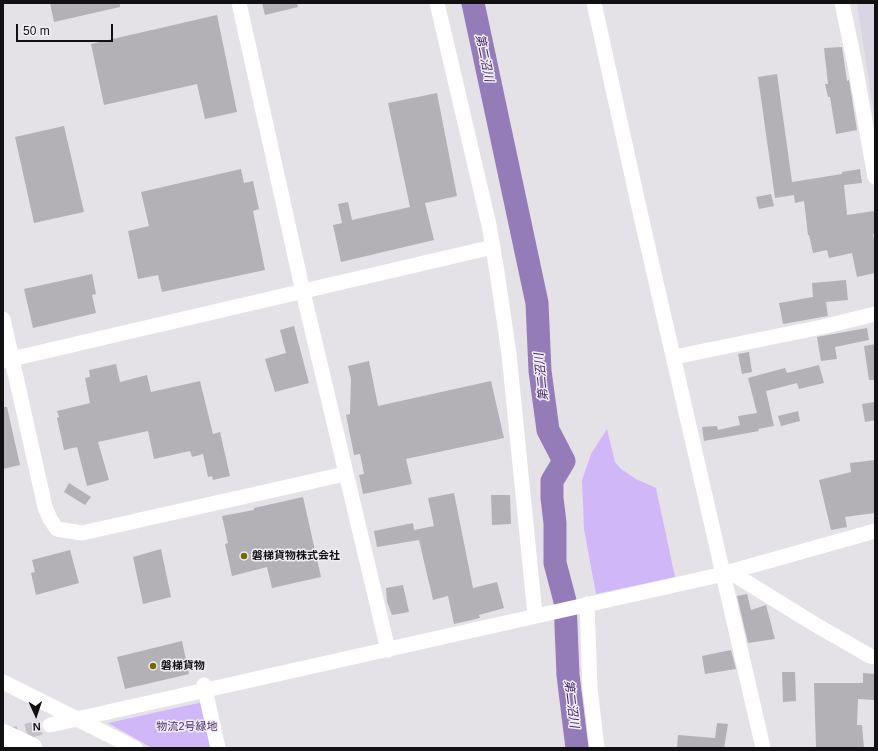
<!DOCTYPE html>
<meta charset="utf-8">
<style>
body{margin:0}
#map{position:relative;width:878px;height:751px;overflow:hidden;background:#e4e2e7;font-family:Arial,sans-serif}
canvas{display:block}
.frame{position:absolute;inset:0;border:4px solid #111012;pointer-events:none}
.north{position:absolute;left:16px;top:695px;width:40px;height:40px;-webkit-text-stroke:3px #f1eff5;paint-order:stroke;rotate:177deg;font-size:11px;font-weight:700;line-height:16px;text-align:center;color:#111012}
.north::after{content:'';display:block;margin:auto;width:14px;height:18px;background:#111012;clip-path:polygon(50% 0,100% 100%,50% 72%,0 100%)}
.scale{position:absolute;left:16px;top:24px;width:97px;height:18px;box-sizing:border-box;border:2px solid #111012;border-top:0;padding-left:5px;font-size:12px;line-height:14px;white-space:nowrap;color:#111012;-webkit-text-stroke:3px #f1eff5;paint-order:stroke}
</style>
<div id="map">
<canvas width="878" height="751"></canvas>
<div class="frame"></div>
<div class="north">N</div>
<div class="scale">50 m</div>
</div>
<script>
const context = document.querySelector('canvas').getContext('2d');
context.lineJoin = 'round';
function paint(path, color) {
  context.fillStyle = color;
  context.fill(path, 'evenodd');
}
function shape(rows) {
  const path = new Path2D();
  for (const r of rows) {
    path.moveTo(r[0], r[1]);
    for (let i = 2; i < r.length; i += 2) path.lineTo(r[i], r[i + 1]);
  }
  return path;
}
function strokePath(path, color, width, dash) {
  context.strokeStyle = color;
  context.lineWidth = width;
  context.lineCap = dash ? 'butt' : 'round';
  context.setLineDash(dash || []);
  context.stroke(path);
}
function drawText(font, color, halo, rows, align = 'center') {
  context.font = font + ' Arial,"Noto Sans JP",sans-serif';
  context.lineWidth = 3;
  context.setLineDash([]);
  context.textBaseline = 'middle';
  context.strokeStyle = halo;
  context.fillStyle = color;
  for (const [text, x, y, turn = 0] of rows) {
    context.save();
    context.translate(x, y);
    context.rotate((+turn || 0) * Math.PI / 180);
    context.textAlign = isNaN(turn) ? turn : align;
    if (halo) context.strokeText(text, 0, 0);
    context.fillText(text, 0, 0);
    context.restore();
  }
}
paint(shape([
 [857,3,875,3,875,122]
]), '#d9d5e2');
paint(shape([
 [607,429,615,462,621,469,636,479,656,488,675,577,596,594,584,529,582,480,591,454],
 [203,702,214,748,152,748,108,723]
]), '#d0b8f8');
strokePath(shape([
 [473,3,537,303,540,371,548,430,564,461,552,481,552,498,555,523,555,563,565,601,568,675,577,748]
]), '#937cb8', 23);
paint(shape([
 [50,3,120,3,120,7,54,22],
 [262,3,297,3,298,7,265,15],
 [217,15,237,112,205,119,197,84,104,105,91,44],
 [842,47,847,81,849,80,857,130,836,134,830,97,828,97,825,84,828,84,824,48],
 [777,74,792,182,842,174,842,172,860,169,862,183,844,185,847,215,874,211,875,234,873,234,875,246,875,273,857,277,852,253,829,258,827,250,813,253,809,235,808,235,804,201,795,203,794,195,775,198,758,77],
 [437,93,457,196,425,203,434,240,341,262,333,225,342,223,338,204,348,202,352,220,410,207,388,103],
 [64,126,84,212,34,223,15,137],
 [241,169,244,183,253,181,259,209,253,211,265,270,162,292,158,275,138,279,128,231,149,226,141,192],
 [771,194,774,206,759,209,756,197],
 [92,274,96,294,92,295,96,313,33,328,24,289],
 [846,280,848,300,826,302,828,316,783,324,779,303,813,297,812,283],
 [294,326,309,383,275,392,265,359,286,353,280,330],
 [867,328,869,340,835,347,837,359,821,361,817,337],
 [875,344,875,380,869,380,864,346],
 [749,352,752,372,742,374,738,354],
 [369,361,378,406,491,381,504,438,406,459,412,484,363,494,359,475,364,474,360,454,354,455,346,415,350,414,351,379,348,366],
 [116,364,120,382,147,375,151,392,200,381,213,434,220,432,230,476,213,480,212,476,208,477,203,454,192,457,190,451,154,459,148,431,98,442,109,480,87,486,77,447,64,450,57,418,59,417,57,411,90,403,85,378,90,377,89,370],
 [819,365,824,383,799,389,797,383,766,391,774,426,758,429,759,431,704,441,702,427,717,426,718,430,740,425,738,416,757,413,748,378,785,368,787,373],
 [875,402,875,420,865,422,862,404],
 [3,407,7,407,20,465,3,469],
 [798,411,800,421,781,426,778,416],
 [875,460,875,513,845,517,847,527,831,530,819,480,851,472,850,463],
 [69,483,91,497,85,505,64,492],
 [454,493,473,588,497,582,504,608,479,615,480,618,454,624,448,596,433,600,419,540,377,547,374,531,413,523,414,530,434,526,428,498],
 [491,495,510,495,511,524,492,525],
 [303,497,321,577,272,588,267,567,232,576,225,544,228,543,222,516,254,510,254,508],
 [161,549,171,597,143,604,133,557],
 [70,550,79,583,36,595,31,573,35,572,32,560],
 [403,585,409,612,392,615,387,602,386,588],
 [747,594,751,610,766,605,775,639,748,643,737,596],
 [182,641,189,674,125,689,117,657],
 [731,650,736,669,705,674,702,656],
 [782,672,795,672,796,701,783,702],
 [863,673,875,674,875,700,858,699,857,725,862,725,864,748,816,748,814,683,863,683],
 [717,723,728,724,724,748,677,748,678,735,715,738]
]), '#b3b1b6');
strokePath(shape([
 [4,737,50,725]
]), '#c4c2c7', 15, [15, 8]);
strokePath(shape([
 [239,3,303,292,388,650],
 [437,3,489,225,497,272,509,354,535,615],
 [594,3,642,221,763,748],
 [842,3,855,65,875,177],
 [3,319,45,507,50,519,57,529,82,533,345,474],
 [674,357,822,327,875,314],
 [3,361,493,247],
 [730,572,816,625,870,656,875,657],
 [587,604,590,688,597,748],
 [3,682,135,748],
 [204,685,218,748],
 [50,725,715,576,875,531]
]), '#fff', 15);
strokePath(shape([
 [3,735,31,748]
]), '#fff', 22);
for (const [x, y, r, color] of [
 [244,556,4,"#766900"],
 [153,666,4,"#766900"]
]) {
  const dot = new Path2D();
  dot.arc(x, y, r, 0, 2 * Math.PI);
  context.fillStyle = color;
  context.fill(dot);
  strokePath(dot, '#f1eff5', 1.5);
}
drawText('bold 11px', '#111012', '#f1eff5', [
 ["磐梯貨物株式会社",252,556],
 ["磐梯貨物",161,666]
], 'left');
drawText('11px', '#4b2a73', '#f1eff5', [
 ["物流2号緑地",187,727]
]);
drawText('italic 12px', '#3e1c64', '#f1eff5', [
 ["第二沼川",484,58,78],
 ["第二沼川",542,377,-96],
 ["第二沼川",571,704,83]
]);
</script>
